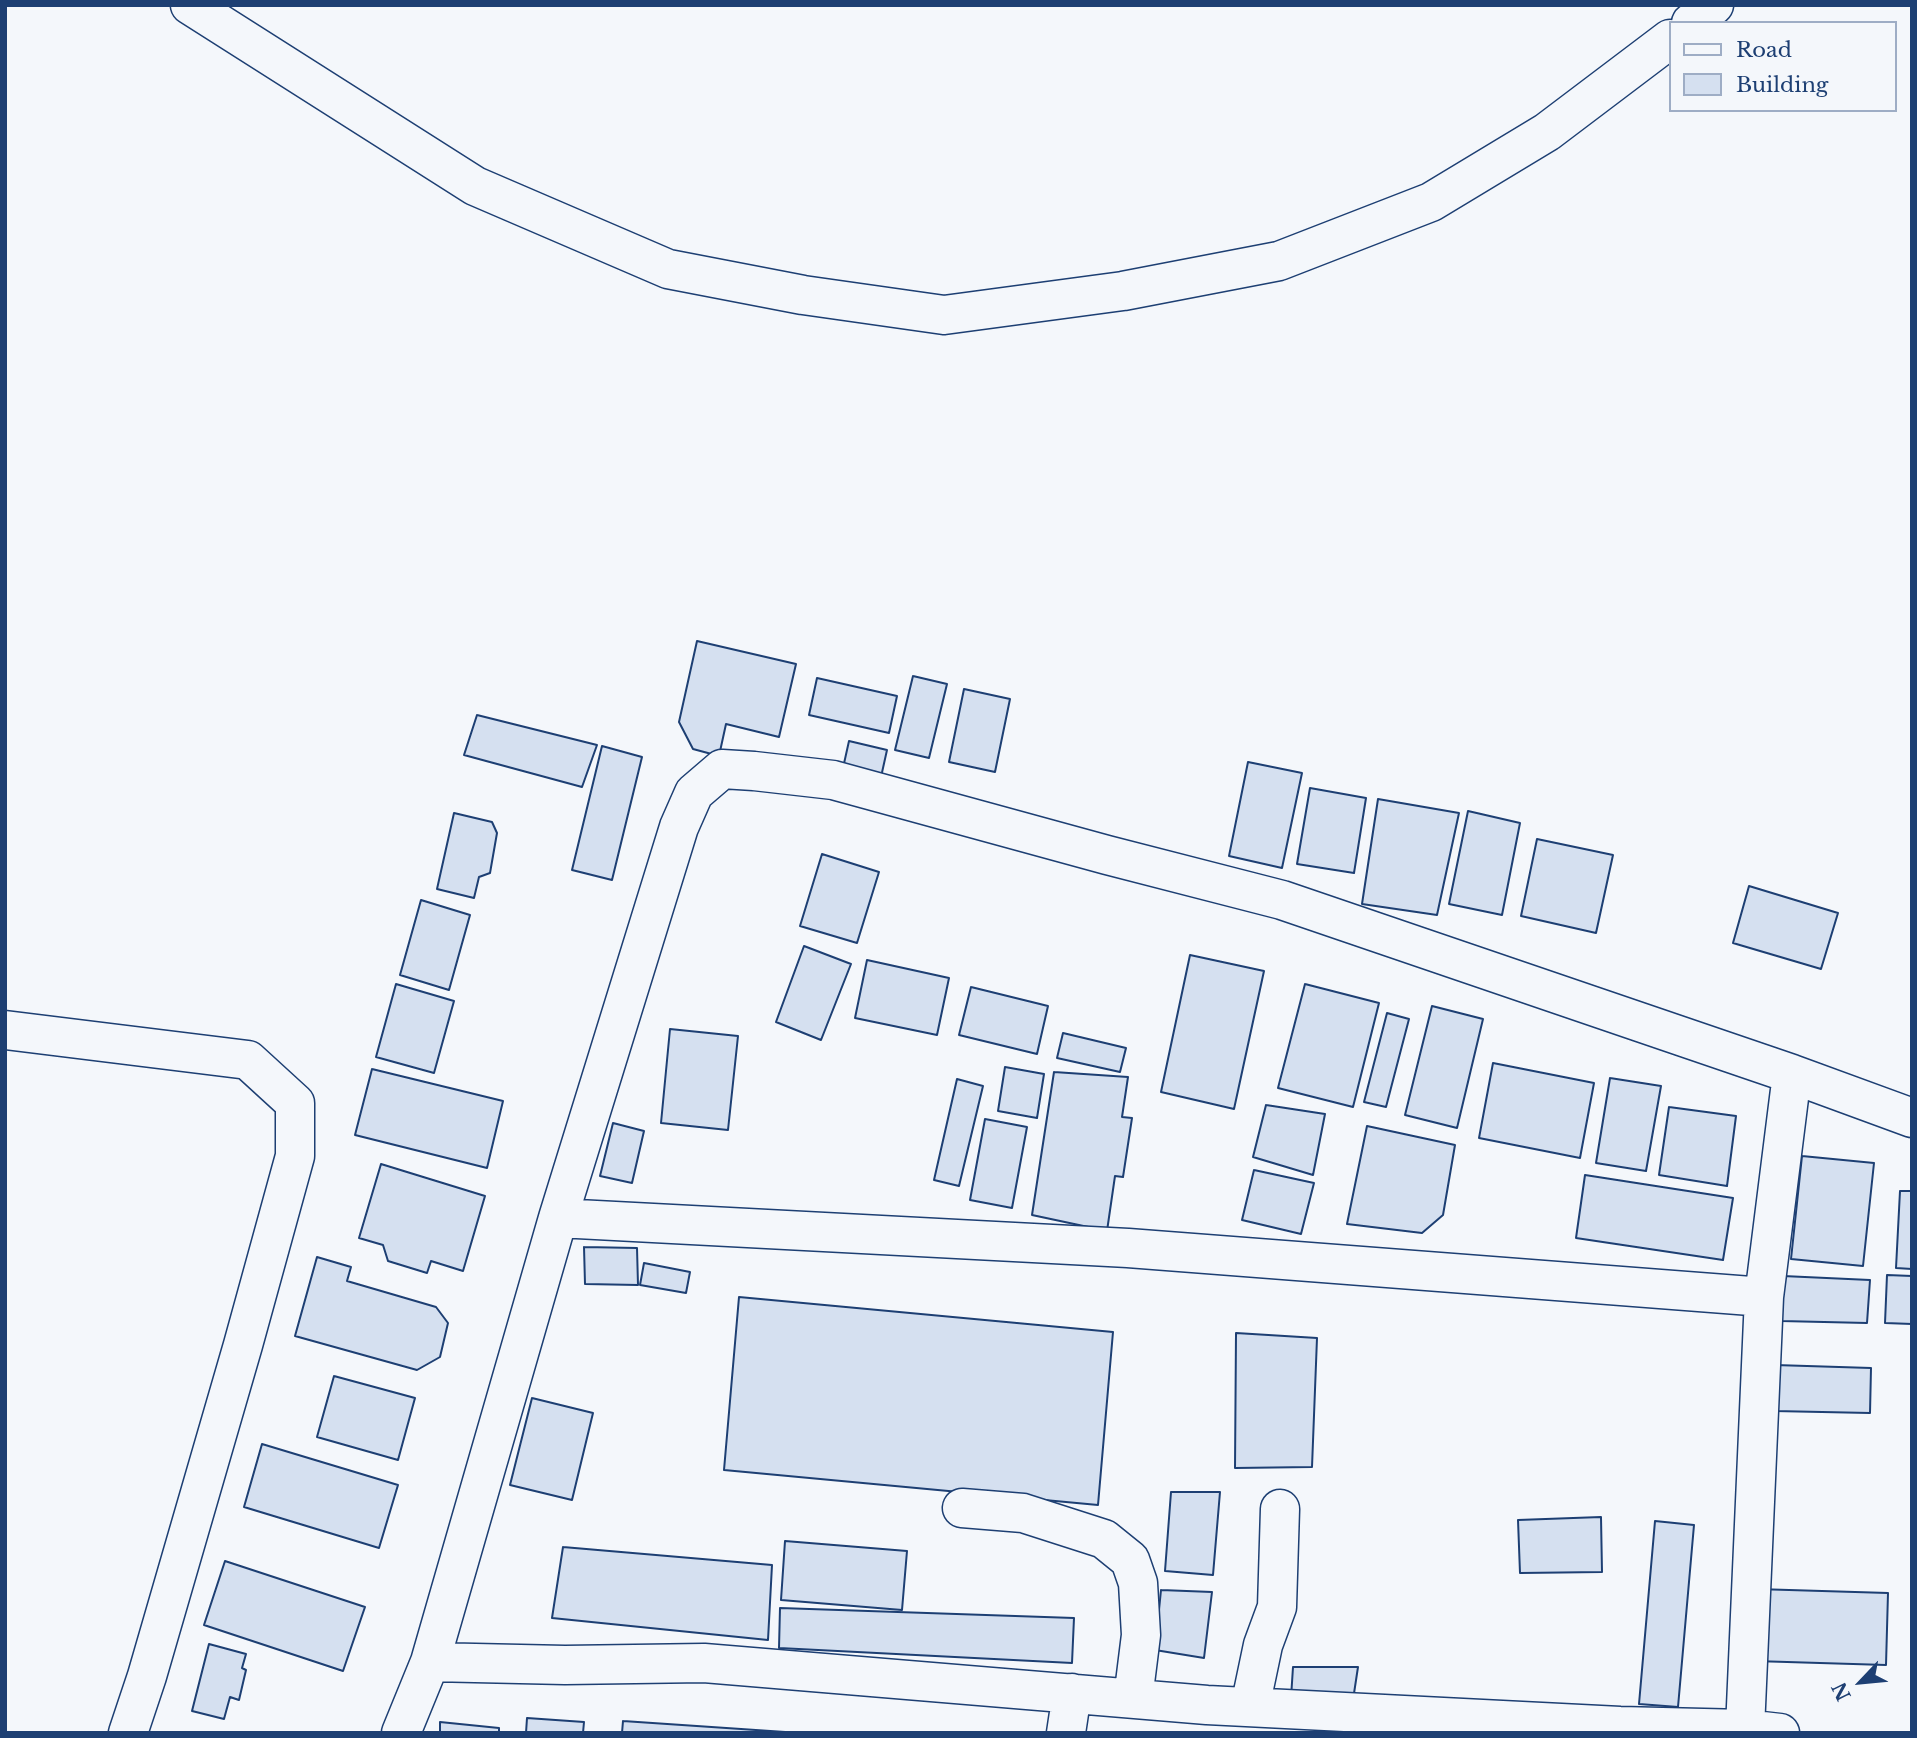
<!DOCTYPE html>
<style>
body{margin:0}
#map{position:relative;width:1917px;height:1738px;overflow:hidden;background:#f4f7fb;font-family:"Libre Baskerville",serif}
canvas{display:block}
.frame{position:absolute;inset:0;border:7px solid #1d3f73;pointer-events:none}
.legend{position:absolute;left:1669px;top:21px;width:228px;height:91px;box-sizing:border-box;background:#f4f7fb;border:2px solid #9eadc5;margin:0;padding:9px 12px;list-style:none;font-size:21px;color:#1d3f73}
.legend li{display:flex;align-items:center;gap:14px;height:35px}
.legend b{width:35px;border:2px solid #9eadc5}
.north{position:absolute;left:1826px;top:1647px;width:70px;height:70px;-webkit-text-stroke:5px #f4f7fb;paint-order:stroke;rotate:244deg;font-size:19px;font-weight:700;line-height:28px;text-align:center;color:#1d3f73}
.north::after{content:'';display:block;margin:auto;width:24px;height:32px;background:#1d3f73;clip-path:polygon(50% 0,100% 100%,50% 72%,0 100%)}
</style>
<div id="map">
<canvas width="1917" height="1738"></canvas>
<div class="frame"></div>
<ul class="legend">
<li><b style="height:9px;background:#f4f7fb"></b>Road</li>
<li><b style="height:19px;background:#d5e0f0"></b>Building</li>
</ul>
<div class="north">N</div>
</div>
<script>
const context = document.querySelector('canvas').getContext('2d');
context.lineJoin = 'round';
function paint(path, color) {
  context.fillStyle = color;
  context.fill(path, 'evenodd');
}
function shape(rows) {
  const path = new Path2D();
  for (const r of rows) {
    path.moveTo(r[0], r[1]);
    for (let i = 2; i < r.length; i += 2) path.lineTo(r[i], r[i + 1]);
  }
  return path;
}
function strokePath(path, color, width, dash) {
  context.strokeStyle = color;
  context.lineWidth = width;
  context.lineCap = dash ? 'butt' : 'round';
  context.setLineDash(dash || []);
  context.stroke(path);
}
const building = shape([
 [697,641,796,664,779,737,726,724,719,756,693,749,679,722,697,641],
 [913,676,947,684,929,758,895,750,913,676],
 [817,678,897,696,889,733,809,715,817,678],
 [964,689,1010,699,995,772,949,762,964,689],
 [477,715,597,745,582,787,464,755,477,715],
 [849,741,887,750,881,777,843,768,849,741],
 [602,746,642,757,612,880,572,870,602,746],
 [1248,762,1302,773,1282,868,1229,856,1248,762],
 [1310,788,1366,798,1354,873,1297,864,1310,788],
 [1378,799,1459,813,1437,915,1362,904,1378,799],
 [1468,811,1520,823,1502,915,1449,904,1468,811],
 [454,813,492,822,497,833,490,873,479,877,474,898,437,889,454,813],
 [1537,839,1613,855,1596,933,1521,916,1537,839],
 [822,854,879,872,857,943,800,926,822,854],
 [1749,886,1838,913,1821,969,1733,943,1749,886],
 [421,900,470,915,449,990,400,975,421,900],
 [804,946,851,964,821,1040,776,1022,804,946],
 [1190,955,1264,971,1234,1109,1161,1092,1190,955],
 [867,960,949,978,937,1035,855,1018,867,960],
 [396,984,454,1001,434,1073,376,1057,396,984],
 [1305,984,1379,1003,1353,1107,1278,1088,1305,984],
 [971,987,1048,1006,1037,1054,959,1035,971,987],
 [1432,1006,1483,1019,1457,1128,1405,1115,1432,1006],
 [1387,1013,1409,1019,1386,1107,1364,1102,1387,1013],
 [670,1029,738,1036,728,1130,661,1123,670,1029],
 [1063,1033,1126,1048,1120,1072,1057,1058,1063,1033],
 [1493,1063,1594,1083,1580,1158,1479,1138,1493,1063],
 [1005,1067,1044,1074,1037,1118,998,1111,1005,1067],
 [372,1069,503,1101,487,1168,355,1135,372,1069],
 [1054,1072,1128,1077,1122,1117,1132,1118,1123,1177,1115,1176,1107,1231,1032,1215,1054,1072],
 [1610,1078,1661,1086,1646,1171,1596,1163,1610,1078],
 [957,1079,983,1086,959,1186,934,1180,957,1079],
 [1266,1105,1325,1114,1313,1175,1253,1157,1266,1105],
 [1669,1107,1736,1116,1727,1186,1659,1175,1669,1107],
 [985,1119,1027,1127,1012,1208,970,1200,985,1119],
 [613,1123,644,1131,632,1183,600,1176,613,1123],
 [1367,1126,1455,1145,1443,1215,1422,1233,1347,1224,1367,1126],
 [1802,1156,1874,1163,1863,1266,1791,1259,1802,1156],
 [381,1164,485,1196,463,1271,431,1261,427,1273,388,1261,383,1245,359,1238,381,1164],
 [1254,1170,1314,1183,1301,1234,1242,1220,1254,1170],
 [1585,1175,1733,1198,1723,1260,1576,1238,1585,1175],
 [1900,1191,1912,1191,1912,1269,1896,1268,1900,1191],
 [584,1247,637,1248,638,1285,585,1284,584,1247],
 [317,1257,351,1267,347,1281,436,1307,448,1323,440,1357,417,1370,295,1336,317,1257],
 [644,1263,690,1272,686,1293,640,1285,644,1263],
 [1887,1275,1912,1276,1912,1324,1885,1323,1887,1275],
 [1783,1276,1870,1280,1867,1323,1781,1321,1783,1276],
 [739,1297,1113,1332,1098,1505,724,1470,739,1297],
 [1236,1333,1317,1338,1312,1467,1235,1468,1236,1333],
 [1775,1365,1871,1368,1870,1413,1774,1411,1775,1365],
 [334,1376,415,1398,398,1460,317,1437,334,1376],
 [532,1398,593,1413,572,1500,510,1485,532,1398],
 [262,1444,398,1485,379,1548,244,1507,262,1444],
 [1171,1492,1220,1492,1213,1575,1165,1571,1171,1492],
 [1601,1517,1602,1572,1520,1573,1518,1520,1601,1517],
 [1655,1521,1694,1525,1678,1707,1639,1704,1655,1521],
 [785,1541,907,1551,902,1610,781,1600,785,1541],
 [563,1547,772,1565,768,1640,552,1618,563,1547],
 [225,1561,365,1607,343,1671,204,1625,225,1561],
 [1756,1589,1888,1593,1886,1665,1754,1661,1756,1589],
 [1161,1590,1212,1592,1204,1658,1155,1650,1161,1590],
 [780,1608,1074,1618,1072,1663,779,1648,780,1608],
 [209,1644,246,1654,242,1668,246,1670,239,1700,230,1697,224,1719,192,1711,209,1644],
 [1293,1667,1358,1667,1353,1700,1291,1698,1293,1667],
 [527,1718,584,1722,583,1733,526,1733,527,1718],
 [623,1721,800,1733,622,1733,623,1721],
 [440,1722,499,1728,499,1733,440,1733,440,1722]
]);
paint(building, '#d5e0f0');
strokePath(building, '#1d3f73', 2);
const minor = shape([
 [190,5,475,186,668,269,803,295,944,315,1123,291,1279,261,1431,202,1547,132,1670,39],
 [1691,23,1714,5],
 [5,1030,248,1060,295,1103,295,1156,243,1345,147,1676,128,1733],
 [558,1218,1128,1248,1764,1297],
 [962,1508,1023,1513,1104,1539,1130,1560,1138,1583,1141,1635,1133,1699],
 [430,1662,565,1665,704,1663,1207,1705,1620,1726,1745,1729,1780,1733],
 [1250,1707,1263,1645,1277,1607,1280,1509],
 [1745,1729,1764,1297,1792,1074],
 [401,1733,430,1662,558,1218,679,827,694,793,722,769,754,771,833,780,1107,855,1282,900,1792,1074,1912,1118],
 [1066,1733,1072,1693]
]);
strokePath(minor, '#1d3f73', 41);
strokePath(minor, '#f4f7fb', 38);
</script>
